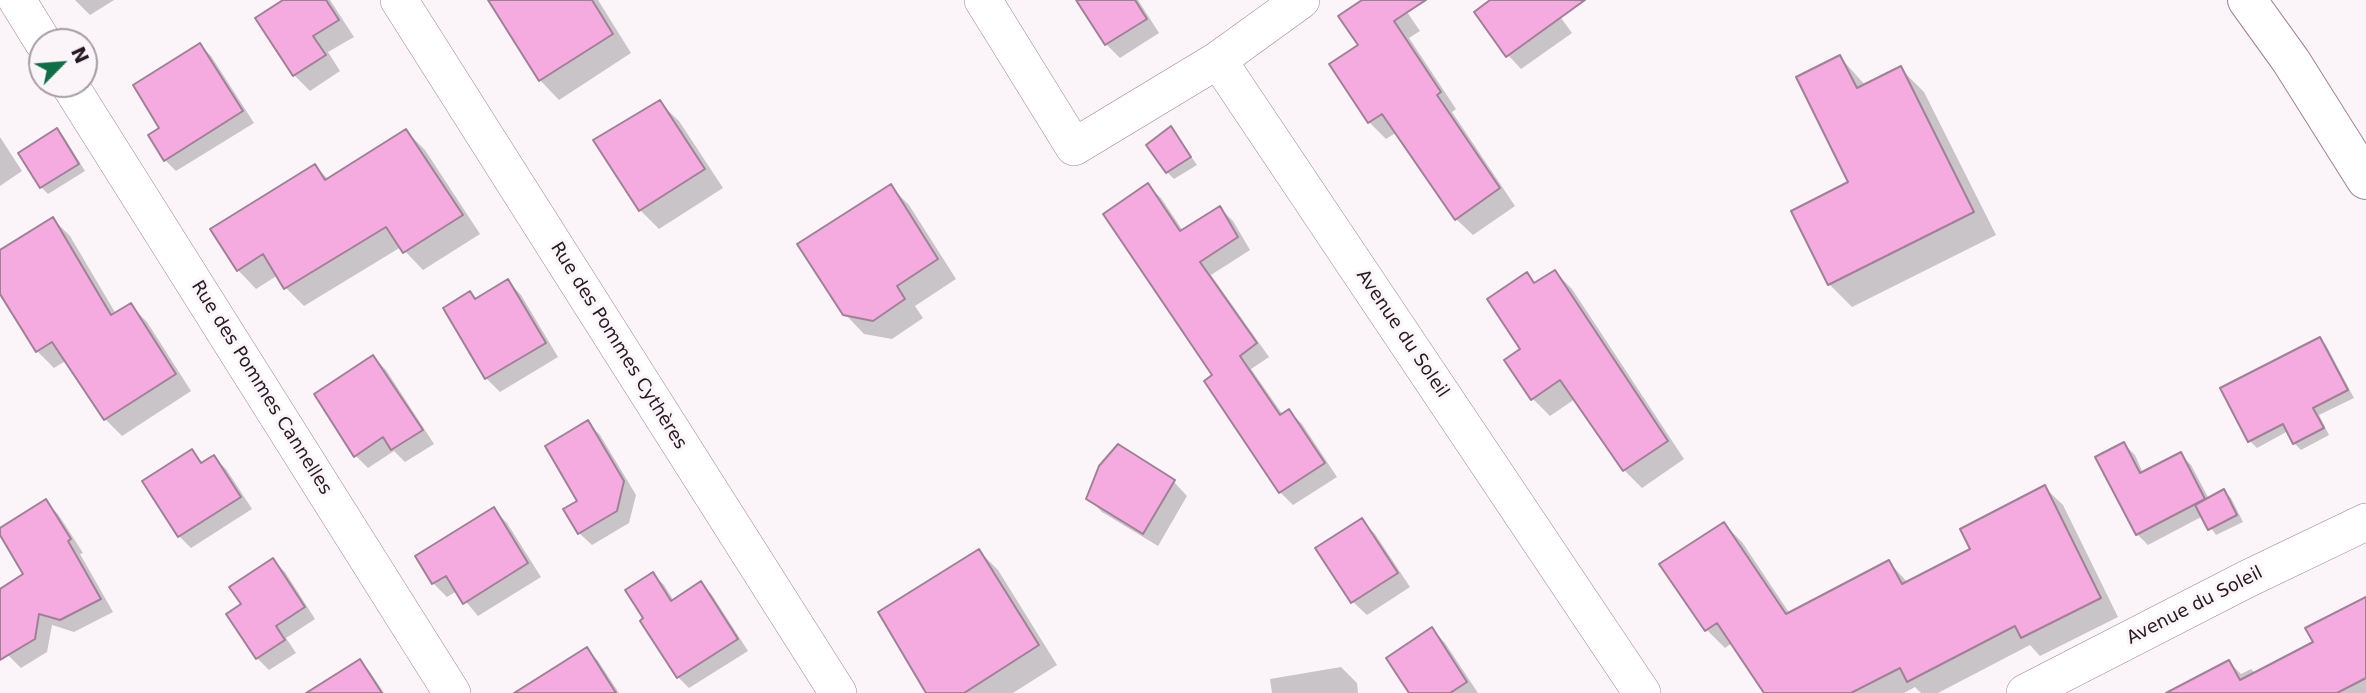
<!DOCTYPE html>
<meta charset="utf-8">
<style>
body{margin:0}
#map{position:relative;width:2366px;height:693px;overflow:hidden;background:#fbf5f9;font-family:"DejaVu Sans",sans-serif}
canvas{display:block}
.north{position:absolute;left:28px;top:28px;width:70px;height:70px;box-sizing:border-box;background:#fbf5f9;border:2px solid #a69da3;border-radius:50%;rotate:65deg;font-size:19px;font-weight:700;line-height:28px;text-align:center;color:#261a22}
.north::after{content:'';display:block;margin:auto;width:24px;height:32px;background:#0d6f45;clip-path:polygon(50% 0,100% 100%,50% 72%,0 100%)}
</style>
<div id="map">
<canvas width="2366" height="693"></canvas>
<div class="north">N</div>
</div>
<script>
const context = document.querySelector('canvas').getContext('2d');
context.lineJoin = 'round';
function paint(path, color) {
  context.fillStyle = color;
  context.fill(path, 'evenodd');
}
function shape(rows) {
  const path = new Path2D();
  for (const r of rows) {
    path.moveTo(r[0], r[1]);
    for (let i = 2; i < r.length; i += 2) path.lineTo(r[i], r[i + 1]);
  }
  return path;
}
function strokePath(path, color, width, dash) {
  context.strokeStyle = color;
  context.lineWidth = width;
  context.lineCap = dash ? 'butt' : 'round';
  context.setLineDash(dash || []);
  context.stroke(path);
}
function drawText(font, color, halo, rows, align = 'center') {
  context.font = font + ' "DejaVu Sans",sans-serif';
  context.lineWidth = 6;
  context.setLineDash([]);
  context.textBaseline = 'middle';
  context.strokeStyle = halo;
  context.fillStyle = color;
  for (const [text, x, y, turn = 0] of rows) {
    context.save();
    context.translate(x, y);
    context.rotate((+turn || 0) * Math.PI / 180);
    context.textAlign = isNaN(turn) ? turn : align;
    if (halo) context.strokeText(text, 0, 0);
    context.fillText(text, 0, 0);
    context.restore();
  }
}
paint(shape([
 [75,0,114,0,90,15],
 [286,0,330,0,354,37,328,52,340,71,310,91,294,75],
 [490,0,598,0,631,53,559,100,540,80],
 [1078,0,1138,0,1159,33,1120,58,1106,44],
 [1365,0,1395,0,1405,9,1420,31,1409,38,1456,109,1452,112,1515,206,1473,235,1456,219,1397,132,1386,139,1369,122,1360,46],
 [1493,0,1548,0,1572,33,1521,69,1508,55],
 [200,45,211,56,254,123,176,171,165,160,162,128],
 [1840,57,1866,86,1901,69,1924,92,1996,235,1852,307,1829,284,1851,183],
 [659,102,679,121,723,188,659,229,640,210,595,140],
 [1171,128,1197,165,1174,179,1167,172],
 [57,130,64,137,85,171,48,194,41,187],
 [406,131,425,150,480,234,423,270,401,247,304,306,286,288,278,275,256,289,238,270,315,166,329,180],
 [0,137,22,171,0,186],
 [1147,185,1161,198,1183,231,1220,208,1233,221,1250,250,1211,275,1269,357,1251,369,1283,415,1289,411,1302,424,1337,477,1293,505,1280,492,1207,381,1215,375],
 [890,186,909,205,956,279,915,306,923,318,892,339,864,334,845,314],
 [53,219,70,236,116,314,130,305,147,322,191,391,122,436,105,419,67,360,54,368,37,351,0,290,0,252],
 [1555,272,1572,289,1684,459,1642,488,1624,470,1575,399,1550,416,1532,398,1523,350,1527,275,1536,284],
 [508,281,521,295,558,357,500,392,486,378,470,293,477,300],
 [2319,339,2326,345,2354,398,2319,415,2329,435,2301,450,2294,443,2288,431,2257,448,2250,441,2223,389],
 [373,357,386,370,434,444,405,462,394,451,368,468,355,455],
 [588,423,600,435,636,495,629,523,592,545,579,533,579,501],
 [2124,444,2135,455,2143,473,2180,454,2191,465,2209,499,2224,491,2231,498,2243,522,2216,535,2203,516,2148,545,2137,534],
 [191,451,204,464,214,457,226,469,252,509,191,548,179,536],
 [1174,482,1187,496,1158,546,1102,512,1088,498],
 [2044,487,2063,505,2118,617,2040,656,2030,645,1938,693,1921,693,1915,687,1904,693,1767,693,1732,643,1725,648,1706,629,1724,524,1742,542,1790,614,1889,562,1908,583,1972,549],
 [45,502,58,514,83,553,80,554,113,612,74,632,52,625,47,652,21,668,8,655,0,642,0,591,26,575,0,530],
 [493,509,507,523,541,577,478,616,457,591,447,597,433,583,417,557],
 [1361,520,1375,534,1410,587,1367,615,1353,602],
 [979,551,998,570,1057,665,1013,693,928,693],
 [273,560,285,572,315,619,286,638,296,653,269,670,257,658,244,605],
 [653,574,664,585,674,601,701,583,712,595,748,651,689,688,678,677,642,621,645,619],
 [2366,601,2366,693,2173,693,2229,662,2241,674,2251,669,2256,674,2315,643],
 [1432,629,1445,643,1478,693,1411,693],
 [587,649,598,661,619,693,518,693],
 [359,661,370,672,384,693,325,693],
 [1341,667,1357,683,1358,693,1272,693,1270,679]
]), '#0003');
const building = shape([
 [283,0,326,0,339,20,313,36,326,55,293,76,255,18,283,0],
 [488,0,592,0,613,34,539,81,488,0],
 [1076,0,1135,0,1147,19,1105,45,1076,0],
 [1362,0,1426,0,1394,21,1441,92,1437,95,1500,188,1455,220,1382,114,1368,123,1329,64,1358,45,1338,16,1362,0],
 [1490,0,1585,0,1506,57,1474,12,1490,0],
 [200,43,243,111,164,161,148,135,159,128,133,85,200,43],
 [1840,55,1857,88,1901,66,1974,212,1828,285,1791,211,1848,182,1796,77,1840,55],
 [660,100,705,169,639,211,593,140,660,100],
 [1171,126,1191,157,1166,173,1146,145,1171,126],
 [57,128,79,164,40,188,18,153,57,128],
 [406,129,463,215,403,253,386,227,284,289,263,254,237,271,210,229,315,164,325,180,406,129],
 [1148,183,1180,231,1220,206,1238,237,1200,262,1257,343,1240,356,1280,415,1289,409,1325,463,1279,493,1204,381,1212,375,1103,214,1148,183],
 [891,184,938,259,897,286,905,299,873,321,843,315,797,244,891,184],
 [53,217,111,315,131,303,176,374,104,420,52,342,36,352,0,294,0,250,53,217],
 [1555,270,1668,441,1623,471,1560,380,1531,400,1504,360,1520,349,1487,299,1527,272,1534,283,1555,270],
 [508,279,546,343,485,379,443,308,470,291,475,299,508,279],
 [2320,337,2348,390,2313,408,2324,428,2293,444,2283,424,2248,442,2220,388,2320,337],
 [373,355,423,430,391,450,383,437,354,457,314,394,373,355],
 [588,420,624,481,617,511,578,534,563,509,577,501,545,446,588,420],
 [2124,442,2140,473,2181,452,2205,499,2136,535,2095,457,2124,442],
 [1118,444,1175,480,1143,534,1086,499,1099,466,1118,444],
 [192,449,201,463,214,455,241,497,178,537,142,481,192,449],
 [2045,485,2101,598,2021,638,2015,626,1907,682,1900,668,1851,693,1764,693,1717,623,1705,631,1659,564,1724,522,1786,614,1889,560,1902,584,1970,549,1960,529,2045,485],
 [2224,489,2237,515,2208,530,2195,505,2224,489],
 [46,499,71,539,68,541,101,599,60,620,39,614,35,639,0,660,0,589,23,574,0,535,0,528,46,499],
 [494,507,528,563,463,604,446,576,432,584,415,556,494,507],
 [1362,518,1398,573,1351,603,1315,548,1362,518],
 [979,549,1039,645,964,693,926,693,878,612,979,549],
 [273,558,305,607,276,626,285,640,256,659,226,614,241,604,229,587,273,558],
 [653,572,671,601,701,581,738,639,677,678,640,621,643,618,625,590,653,572],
 [2366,597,2366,678,2337,693,2166,693,2229,660,2240,680,2313,642,2305,628,2366,597],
 [1432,627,1467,682,1450,693,1409,693,1386,658,1432,627],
 [587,647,616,693,514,693,587,647],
 [360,659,382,693,306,693,360,659]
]);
paint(building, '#f5abdf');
strokePath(building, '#9f8195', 2);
const minor = shape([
 [17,0,43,42],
 [399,0,838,693],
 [983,0,1074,147,1218,60,1301,0],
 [1218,60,1642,693],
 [69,84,452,693],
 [2025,693,2247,579,2366,522]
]);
const tertiary = shape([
 [2247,0,2291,61,2366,180]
]);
strokePath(minor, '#9f8195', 38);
strokePath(tertiary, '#9f8195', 40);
strokePath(minor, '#fff', 37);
strokePath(tertiary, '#fff', 38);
drawText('18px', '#261a22', '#fbf5f9', [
 ["Avenue du Soleil",1402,334,56],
 ["Rue des Pommes Cythères",618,346,58],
 ["Rue des Pommes Cannelles",261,388,58],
 ["Avenue du Soleil",2195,606,-27]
]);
</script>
